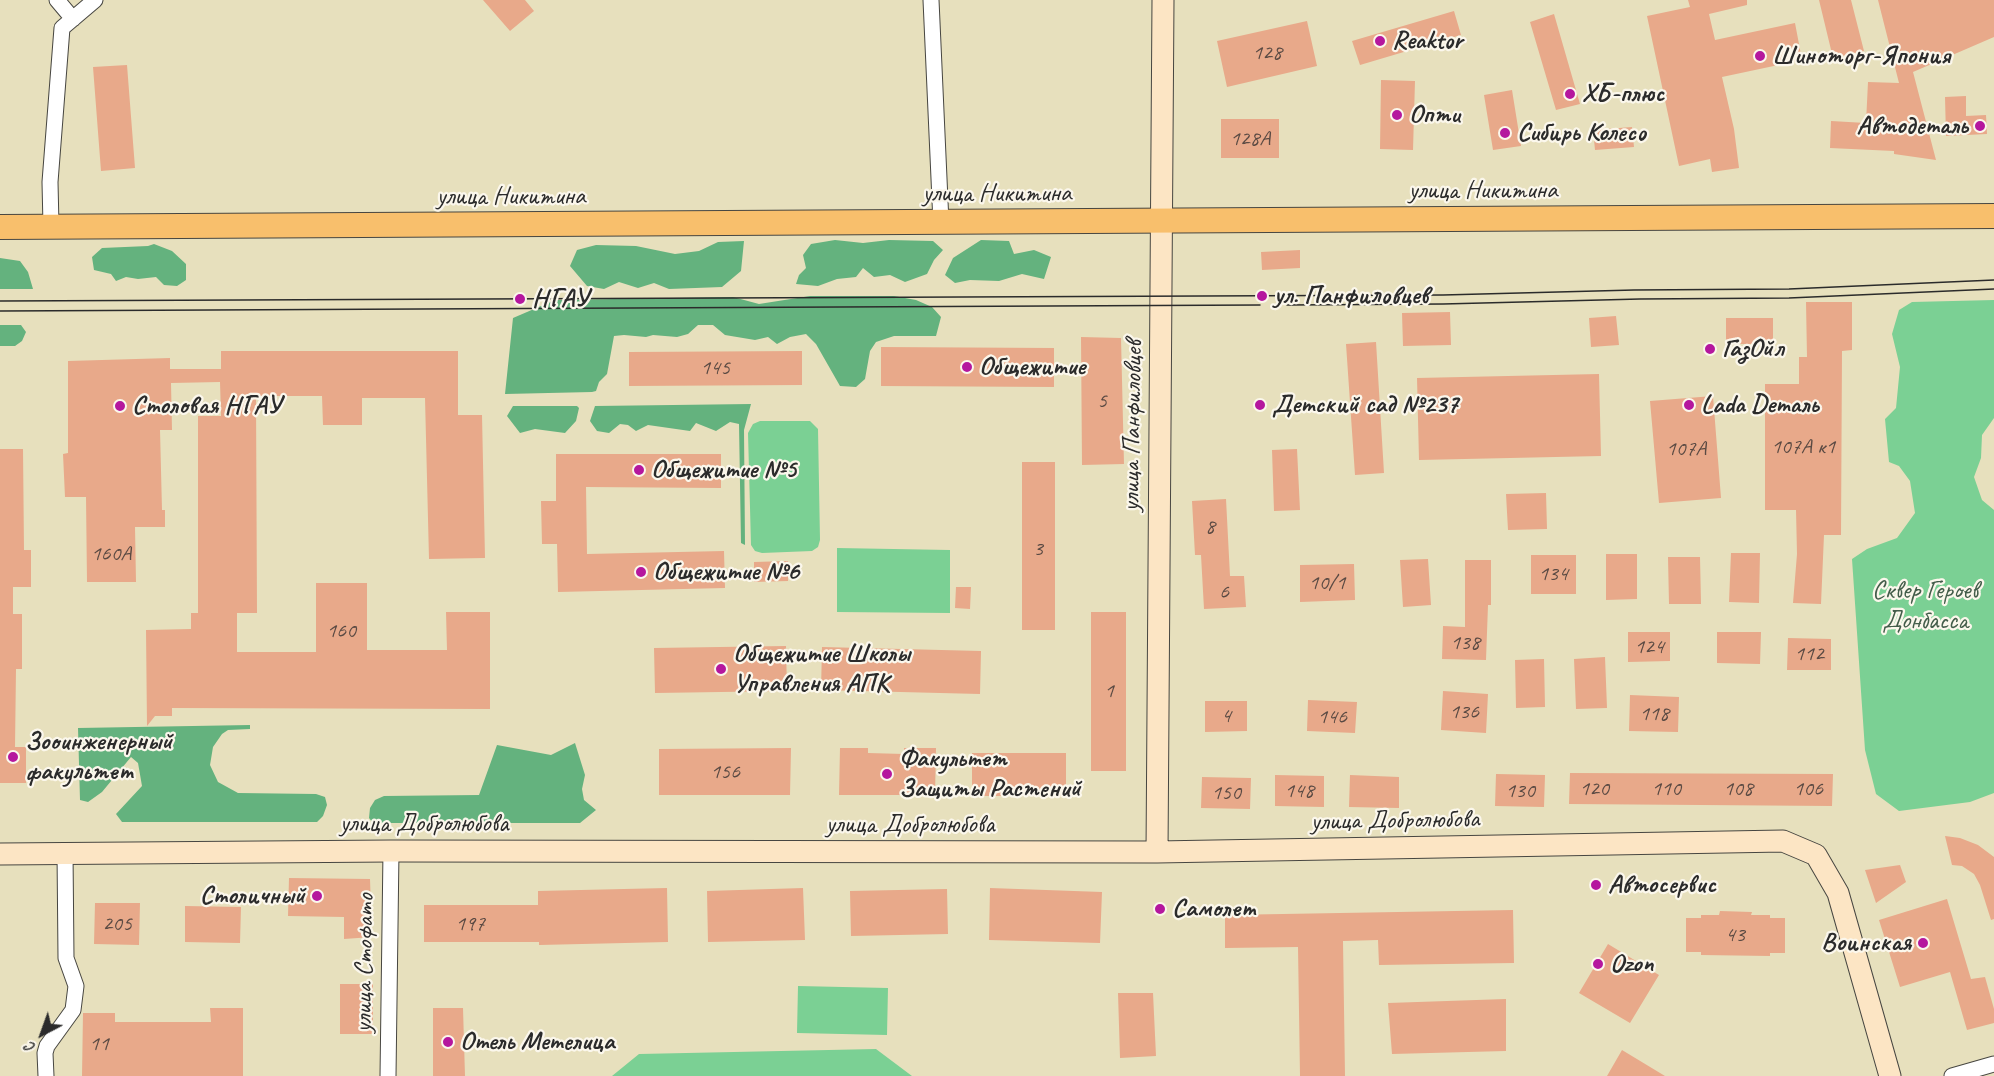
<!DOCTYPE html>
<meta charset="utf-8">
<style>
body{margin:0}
#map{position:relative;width:1994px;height:1076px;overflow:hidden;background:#e7e0bd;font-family:Caveat,sans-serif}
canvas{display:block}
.north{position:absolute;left:12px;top:1004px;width:60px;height:60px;-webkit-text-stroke:4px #fbf7ec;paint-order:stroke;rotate:221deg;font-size:16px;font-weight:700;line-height:24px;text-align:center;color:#2b2b2b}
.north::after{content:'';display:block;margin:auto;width:21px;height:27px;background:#2b2b2b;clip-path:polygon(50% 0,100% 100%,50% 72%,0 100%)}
</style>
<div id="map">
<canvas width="1994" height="1076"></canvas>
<div class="north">С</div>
</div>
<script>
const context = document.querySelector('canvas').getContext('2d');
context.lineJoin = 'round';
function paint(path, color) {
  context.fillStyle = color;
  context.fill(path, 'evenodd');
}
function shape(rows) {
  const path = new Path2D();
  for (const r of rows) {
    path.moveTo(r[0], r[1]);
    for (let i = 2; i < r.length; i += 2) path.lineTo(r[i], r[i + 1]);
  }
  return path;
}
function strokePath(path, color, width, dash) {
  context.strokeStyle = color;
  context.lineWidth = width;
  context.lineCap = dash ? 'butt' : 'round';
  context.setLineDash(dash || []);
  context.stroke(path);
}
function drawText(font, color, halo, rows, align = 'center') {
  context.font = font + ' Caveat,sans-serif';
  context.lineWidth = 4.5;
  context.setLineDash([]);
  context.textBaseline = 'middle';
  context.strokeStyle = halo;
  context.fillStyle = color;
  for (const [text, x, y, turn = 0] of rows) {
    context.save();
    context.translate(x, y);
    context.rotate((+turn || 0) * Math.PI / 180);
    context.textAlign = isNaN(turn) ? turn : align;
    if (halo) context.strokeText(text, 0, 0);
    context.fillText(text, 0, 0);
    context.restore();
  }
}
paint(shape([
 [1994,300,1994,418,1982,435,1981,458,1974,477,1982,500,1994,510,1994,793,1970,802,1899,811,1876,794,1865,750,1852,559,1867,549,1897,538,1915,513,1910,481,1899,466,1889,462,1885,419,1896,408,1900,367,1892,334,1899,310,1912,302],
 [760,421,810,421,818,429,820,540,818,547,812,551,762,553,755,551,751,545,748,433,753,424],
 [837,548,950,550,950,613,837,612],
 [798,986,888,988,887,1035,797,1033],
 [876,1049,912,1076,612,1076,639,1054]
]), '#7bd094');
paint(shape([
 [835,240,863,243,889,240,933,241,943,250,934,260,927,274,905,282,890,275,874,277,863,268,856,277,837,279,818,286,796,284,799,275,806,268,803,255,811,244],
 [981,240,1009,241,1014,254,1034,250,1051,257,1044,279,1022,274,999,281,970,280,955,283,945,275,953,258],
 [744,241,741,271,722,287,669,289,654,283,638,288,619,282,604,289,587,286,570,266,577,250,596,245,636,246,675,254,699,251,718,242],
 [154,244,172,251,186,264,186,280,177,286,164,285,156,277,138,279,126,277,116,281,111,274,94,270,92,257,102,248,148,246],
 [0,258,20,261,28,272,33,289,0,289],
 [810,296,894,296,916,300,932,307,941,317,936,336,894,336,876,342,870,351,865,379,856,387,840,386,816,344,806,334,790,337,777,344,768,337,755,340,725,335,713,325,698,325,688,334,677,337,653,335,646,337,624,335,614,336,607,374,599,382,596,391,592,392,505,394,513,318,555,300,733,297,759,304],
 [0,325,21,325,26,332,22,341,15,346,0,346],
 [751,404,744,430,745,545,741,543,739,424,730,422,716,431,696,423,690,431,648,425,636,431,628,425,620,424,609,433,597,431,590,421,595,406],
 [513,406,577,406,579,408,576,421,565,433,535,429,520,433,507,416],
 [250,725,250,729,228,730,222,734,213,747,210,765,218,782,238,793,316,794,325,797,327,805,323,816,317,822,122,822,116,814,142,786,138,763,131,757,102,792,88,802,80,800,78,728],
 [575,743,585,775,582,789,584,800,596,810,580,823,373,823,369,818,370,808,375,800,384,796,479,795,497,745,551,755]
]), '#64b27e');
paint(shape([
 [483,0,525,0,534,11,510,31],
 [1688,0,1747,0,1747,5,1709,14,1715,40,1795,23,1802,60,1722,77,1734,129,1739,168,1712,172,1710,159,1679,166,1647,16,1690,7],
 [1819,0,1851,0,1864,51,1833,58],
 [1878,0,1994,0,1994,37,1913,72,1936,160,1894,154,1894,151,1830,148,1831,121,1866,123,1868,82,1899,83],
 [1454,11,1461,35,1360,65,1352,41],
 [1554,14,1580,104,1556,110,1530,22],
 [1307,21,1317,66,1227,87,1217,41],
 [127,65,135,168,101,171,93,67],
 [1381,80,1415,81,1413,150,1380,149],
 [1512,90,1521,146,1493,150,1484,95],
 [1966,96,1966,116,1986,115,1987,134,1946,136,1945,97],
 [1221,119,1279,119,1279,158,1221,158],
 [1632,127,1634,147,1595,150,1593,130],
 [1300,250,1300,268,1262,270,1261,252],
 [1806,302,1852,302,1852,350,1842,351,1841,535,1824,535,1821,604,1793,603,1797,554,1796,510,1765,510,1765,384,1799,384,1799,357,1807,357],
 [1450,312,1451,345,1403,346,1402,313],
 [1616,316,1619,345,1591,347,1589,318],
 [1726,318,1773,318,1773,344,1726,344],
 [1081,337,1121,338,1124,464,1082,465],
 [1376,342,1384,473,1355,475,1346,344],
 [881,347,1054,348,1054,387,881,386],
 [221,351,458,351,458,415,482,415,485,558,429,559,425,398,362,398,362,425,323,425,322,396,256,396,257,613,237,613,237,652,316,652,316,583,367,583,367,650,447,650,446,612,490,612,490,709,172,708,172,716,155,716,147,726,146,630,191,629,191,613,198,613,198,416,221,416,220,382,171,383,172,430,160,430,162,510,165,510,165,527,135,527,136,582,87,582,86,497,65,497,63,454,68,453,68,361,170,358,170,369,221,369],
 [802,351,802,385,629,386,629,352],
 [1599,374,1601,456,1419,460,1417,378],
 [1713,396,1721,498,1659,503,1650,401],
 [0,449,23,449,24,550,31,550,31,587,13,587,13,614,22,614,22,669,16,669,15,747,26,747,26,783,0,783],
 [1297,449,1300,510,1274,511,1272,450],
 [556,454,721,454,721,488,586,487,587,554,724,551,725,588,558,592,557,544,542,544,541,501,556,501],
 [1022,462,1055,462,1055,630,1022,630],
 [1546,493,1547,529,1508,530,1506,494],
 [1226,499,1230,576,1244,576,1246,607,1204,609,1201,555,1195,555,1192,501],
 [1731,553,1760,553,1759,603,1729,602],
 [1606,554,1637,554,1637,599,1606,600],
 [1531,555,1576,555,1576,594,1531,594],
 [1668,557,1700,557,1701,604,1669,604],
 [1428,559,1431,605,1403,607,1400,560],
 [1465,560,1491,560,1491,605,1488,605,1486,660,1442,659,1443,626,1465,627],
 [788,561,788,581,754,582,754,562],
 [1354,564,1355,600,1300,602,1300,565],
 [956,587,971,587,970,609,955,608],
 [1091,612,1126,612,1126,771,1091,771],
 [1628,632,1670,632,1670,661,1628,662],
 [1717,632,1761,632,1760,664,1717,663],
 [1788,638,1831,639,1831,670,1787,670],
 [786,646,787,691,655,693,654,648],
 [822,647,981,651,980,694,821,690],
 [1605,657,1607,708,1576,709,1574,659],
 [1544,659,1545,707,1516,708,1515,660],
 [1443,691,1488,694,1486,733,1441,730],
 [1630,695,1679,697,1678,732,1629,731],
 [1308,700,1357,702,1355,733,1307,731],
 [1205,701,1247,701,1247,731,1205,732],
 [791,748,790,795,659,795,659,749],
 [840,748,868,748,868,753,904,754,904,748,936,748,935,795,839,795],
 [972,753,1066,753,1066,796,972,796],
 [1570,773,1833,774,1832,806,1569,804],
 [1496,774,1545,775,1544,807,1495,806],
 [1275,775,1324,776,1324,807,1275,806],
 [1350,775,1399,777,1399,808,1349,807],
 [1202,777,1251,778,1250,809,1201,808],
 [1945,836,1960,838,1978,845,1994,857,1994,919,1991,920,1980,885,1974,874,1962,866,1952,865],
 [1900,865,1906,882,1876,903,1865,870],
 [289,878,370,879,372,937,344,939,344,917,288,916],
 [667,888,668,942,539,945,539,942,424,942,424,905,538,905,538,891],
 [803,888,805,940,708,942,707,891],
 [990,888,1102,892,1100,943,989,940],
 [947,889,948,934,851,936,850,891],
 [1947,899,1971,979,1985,977,1994,1009,1994,1023,1967,1030,1950,972,1900,987,1879,920],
 [95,903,140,903,139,945,94,944],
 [185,906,241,907,240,943,185,942],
 [1513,910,1514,963,1379,965,1378,940,1343,941,1345,1076,1300,1076,1298,947,1225,948,1225,915],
 [1720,911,1752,912,1751,915,1770,915,1770,918,1785,918,1785,953,1770,953,1770,956,1701,955,1701,952,1686,952,1686,918,1701,918,1701,915,1719,915],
 [1608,944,1659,975,1630,1023,1579,993],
 [340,984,373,984,373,1034,340,1034],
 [1118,993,1153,993,1156,1056,1120,1058],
 [1506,999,1506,1051,1392,1054,1388,1003],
 [210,1008,243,1008,243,1076,82,1076,83,1013,115,1013,115,1022,211,1022],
 [433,1008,463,1008,465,1076,433,1076],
 [1622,1050,1665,1076,1607,1076]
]), '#e8a98a');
const street = shape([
 [57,0,73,19],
 [931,0,941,223],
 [51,226,50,182,62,28,95,0],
 [46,1076,45,1053,47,1046,73,1010,76,986,66,958,65,852],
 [388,1076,391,851],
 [1952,1076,1994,1064]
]);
const secondary = shape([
 [1157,852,1163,0],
 [0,854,391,851,1157,852,1783,841,1816,855,1838,893,1890,1076]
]);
const primary = shape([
 [0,227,1994,216]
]);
strokePath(street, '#474641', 17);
strokePath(secondary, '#474641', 23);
strokePath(primary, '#474641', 26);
strokePath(street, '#fff', 15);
strokePath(secondary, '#fce5c4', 21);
strokePath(primary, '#f8bf6c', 24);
strokePath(shape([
 [0,301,1443,295,1634,290,1789,289,1994,280],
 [1287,305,1443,304,1640,299,1789,298,1994,289],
 [0,311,1260,305]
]), '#2b2b2b', 1.5);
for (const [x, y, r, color] of [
 [1380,41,6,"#b5179e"],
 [1760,56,6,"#b5179e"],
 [1570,94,6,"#b5179e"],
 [1397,115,6,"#b5179e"],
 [1980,126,6,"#b5179e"],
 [1505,133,6,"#b5179e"],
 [1262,296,6,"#b5179e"],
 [520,299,6,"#b5179e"],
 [1710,349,6,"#b5179e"],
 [967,367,6,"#b5179e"],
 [1260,405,6,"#b5179e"],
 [1689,405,6,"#b5179e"],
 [120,406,6,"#b5179e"],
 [639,470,6,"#b5179e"],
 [641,572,6,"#b5179e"],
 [721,669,6,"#b5179e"],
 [13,757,6,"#b5179e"],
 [887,774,6,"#b5179e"],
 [1596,885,6,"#b5179e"],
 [317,896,6,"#b5179e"],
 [1160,909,6,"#b5179e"],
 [1923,943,6,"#b5179e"],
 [1598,964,6,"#b5179e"],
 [448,1042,6,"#b5179e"]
]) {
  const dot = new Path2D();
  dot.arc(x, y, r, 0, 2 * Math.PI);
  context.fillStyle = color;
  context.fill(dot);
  strokePath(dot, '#fbf7ec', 2);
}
drawText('22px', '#5a4a43', null, [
 ["128",1267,53],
 ["128А",1250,139],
 ["145",715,368],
 ["5",1102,401],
 ["107А к1",1803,447],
 ["107А",1686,449],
 ["8",1210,527],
 ["3",1038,549],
 ["160А",111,554],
 ["134",1553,574],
 ["10/1",1327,583],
 ["6",1224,592],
 ["160",341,631],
 ["138",1465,643],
 ["124",1649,647],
 ["112",1809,654],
 ["1",1109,691],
 ["136",1464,712],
 ["118",1654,714],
 ["4",1226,716],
 ["146",1332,717],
 ["156",725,772],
 ["120",1594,789],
 ["110",1666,789],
 ["108",1738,789],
 ["106",1808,789],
 ["148",1299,791],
 ["130",1520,791],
 ["150",1226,793],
 ["205",117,924],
 ["197",470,924],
 ["43",1735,935],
 ["11",99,1044]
]);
drawText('bold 26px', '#2b2b2b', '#fbf7ec', [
 ["Reaktor",1392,41],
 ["Шиноторг-Япония",1772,56],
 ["ХБ-плюс",1582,94],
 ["Опти",1409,115],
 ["Автодеталь",1968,126,"right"],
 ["Сибирь Колесо",1517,133],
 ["ул. Панфиловцев",1274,296],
 ["НГАУ",532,299],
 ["ГазОйл",1722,349],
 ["Общежитие",979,367],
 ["Детский сад №237",1272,405],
 ["Lada Dеталь",1701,405],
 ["Столовая НГАУ",132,406],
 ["Общежитие №5",651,470],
 ["Общежитие №6",653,572],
 ["Общежитие Школы",733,654],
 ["Управления АПК",733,684],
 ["Зооинженерный",25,742],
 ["факультет",25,772],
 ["Факультет",899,759],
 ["Защиты Растений",899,789],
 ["Автосервис",1608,885],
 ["Столичный",305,896,"right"],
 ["Самолет",1172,909],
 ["Воинская",1911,943,"right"],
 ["Ozon",1610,964],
 ["Отель Метелица",460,1042]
], 'left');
drawText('26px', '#2b2b2b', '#fbf7ec', [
 ["улица Никитина",1483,191],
 ["улица Никитина",997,194],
 ["улица Никитина",511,197],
 ["улица Панфиловцев",1133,426,-89],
 ["улица Добролюбова",1395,821,-1],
 ["улица Добролюбова",424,824],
 ["улица Добролюбова",910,825],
 ["улица Стофато",365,963,-89]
]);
drawText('26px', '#435d4a', '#fbf7ec', [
 ["Сквер Героев",1925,591],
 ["Донбасса",1925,621]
]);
</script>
